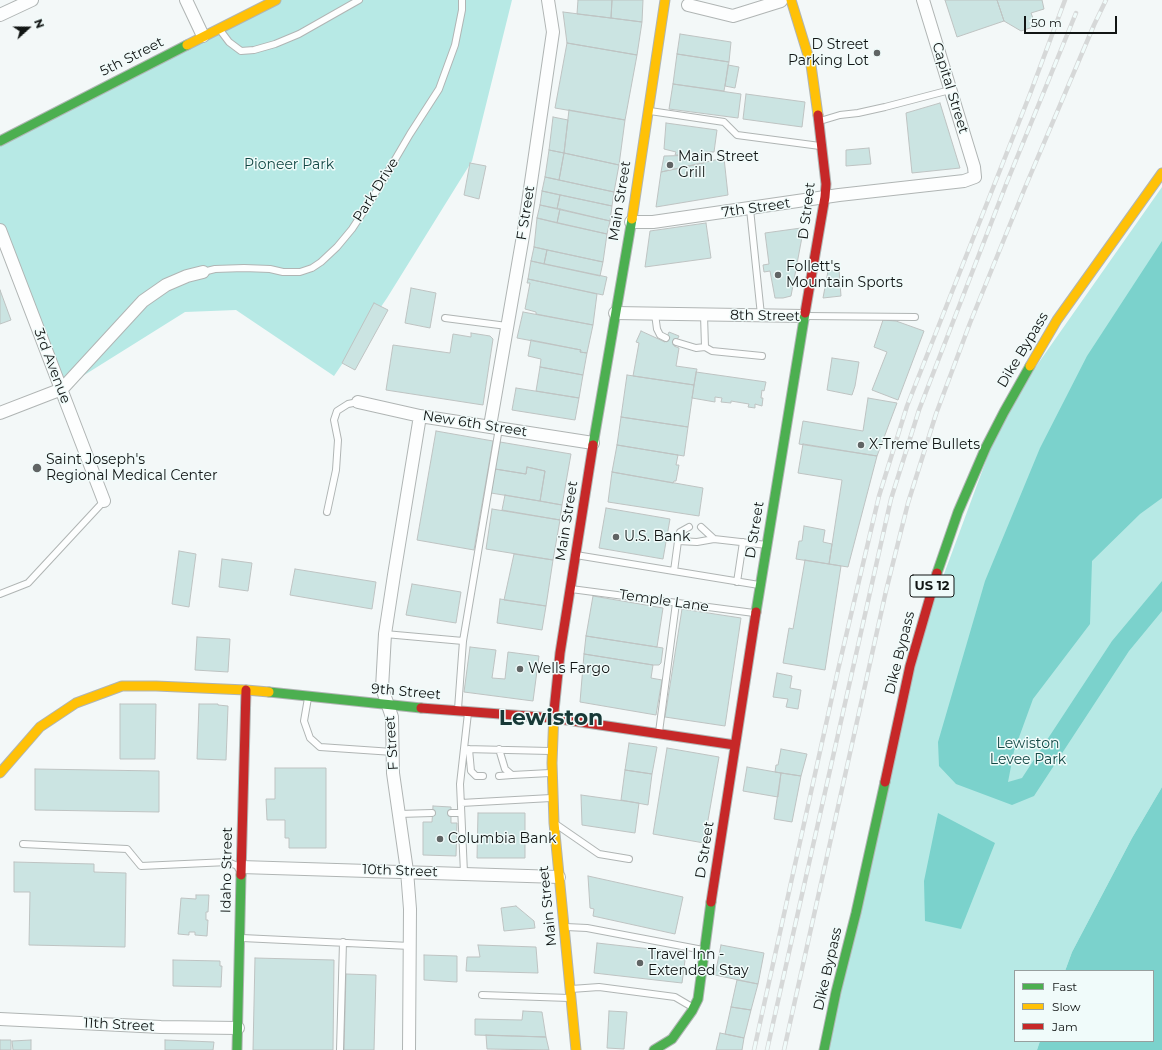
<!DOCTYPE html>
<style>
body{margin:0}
#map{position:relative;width:1162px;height:1050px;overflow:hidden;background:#f3f8f8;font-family:Montserrat,sans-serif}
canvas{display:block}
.legend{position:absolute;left:1014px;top:970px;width:140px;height:72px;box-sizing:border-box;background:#f0fbfa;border:1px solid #979f9e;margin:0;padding:5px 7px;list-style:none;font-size:12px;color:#111514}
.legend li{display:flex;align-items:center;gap:8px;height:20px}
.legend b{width:20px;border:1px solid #979f9e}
.north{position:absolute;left:8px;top:8px;width:40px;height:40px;-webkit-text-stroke:3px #f0fbfa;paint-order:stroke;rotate:69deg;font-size:11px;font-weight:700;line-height:16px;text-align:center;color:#111514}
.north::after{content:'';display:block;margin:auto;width:14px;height:18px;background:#111514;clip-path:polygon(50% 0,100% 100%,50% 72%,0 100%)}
.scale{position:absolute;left:1024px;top:16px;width:93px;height:18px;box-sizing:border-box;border:2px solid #111514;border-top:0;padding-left:5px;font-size:12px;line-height:14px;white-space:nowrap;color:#111514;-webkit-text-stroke:3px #f0fbfa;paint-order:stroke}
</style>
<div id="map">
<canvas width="1162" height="1050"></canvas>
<ul class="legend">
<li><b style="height:5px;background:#4caf50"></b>Fast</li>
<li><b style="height:5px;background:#ffc107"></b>Slow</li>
<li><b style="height:5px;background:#c62828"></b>Jam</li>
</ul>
<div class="north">N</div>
<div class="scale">50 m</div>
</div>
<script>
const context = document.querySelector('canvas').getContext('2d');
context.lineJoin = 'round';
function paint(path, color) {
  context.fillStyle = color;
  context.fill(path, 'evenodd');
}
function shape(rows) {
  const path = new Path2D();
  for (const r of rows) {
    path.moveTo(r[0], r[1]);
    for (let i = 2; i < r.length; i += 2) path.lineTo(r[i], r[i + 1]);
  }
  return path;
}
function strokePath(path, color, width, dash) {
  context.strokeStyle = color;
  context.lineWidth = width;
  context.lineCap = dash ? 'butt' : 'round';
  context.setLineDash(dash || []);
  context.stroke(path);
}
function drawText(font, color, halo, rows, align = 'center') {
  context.font = font + ' Montserrat,sans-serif';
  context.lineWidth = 3;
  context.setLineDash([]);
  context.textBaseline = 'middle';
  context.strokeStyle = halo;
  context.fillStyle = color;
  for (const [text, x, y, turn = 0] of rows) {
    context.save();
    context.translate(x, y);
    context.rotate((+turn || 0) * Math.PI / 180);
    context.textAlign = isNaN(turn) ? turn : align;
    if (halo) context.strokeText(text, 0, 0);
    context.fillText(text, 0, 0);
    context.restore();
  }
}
paint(shape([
 [276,0,512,0,472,161,387,298,334,376,236,310,185,312,62,389,0,230,0,141],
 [1162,187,1162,787,1132,838,1072,952,1065,971,1015,971,1015,1041,1040,1041,1037,1050,824,1050,910,666,1004,412]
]), '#b7e9e5');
paint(shape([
 [1162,241,1162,498,1140,514,1092,561,1090,624,1033,699,1014,751,1008,782,1022,778,1112,641,1162,581,1162,611,1129,651,1034,796,1012,805,956,784,939,766,938,742,985,581,1040,448,1087,356],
 [1162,787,1162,1050,1037,1050,1040,1041,1153,1041,1153,971,1065,971,1072,952,1132,838],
 [938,813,995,843,961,929,925,921,924,881]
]), '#7bd2cc');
const building = shape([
 [578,0,612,0,611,18,577,14,578,0],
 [612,0,643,0,642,22,611,18,612,0],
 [945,0,997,0,1004,21,957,37,945,0],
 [997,0,1042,0,1044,9,1031,13,1036,26,1021,31,1004,21,997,0],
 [563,12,642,22,637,55,567,43,563,12],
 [680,34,731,42,729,62,677,54,680,34],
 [567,43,637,55,625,120,555,108,567,43],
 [677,54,729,62,724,91,673,84,677,54],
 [728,65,739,67,735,88,725,86,728,65],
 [673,84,741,94,738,118,669,109,673,84],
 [746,94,805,102,802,127,743,119,746,94],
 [940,103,960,168,912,173,906,113,940,103],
 [569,110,625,120,619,165,564,153,569,110],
 [553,117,568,120,564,153,549,150,553,117],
 [666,123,717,130,714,152,705,152,703,155,675,155,676,152,664,149,666,123],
 [869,148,871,164,846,166,846,150,869,148],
 [549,150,564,153,559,180,545,177,549,150],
 [564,153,619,165,614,192,559,180,564,153],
 [703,155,704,163,661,172,664,156,703,155],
 [724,158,728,195,656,207,661,172,724,158],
 [470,163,486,166,479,199,464,195,470,163],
 [545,177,614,192,612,206,542,191,545,177],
 [542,191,560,195,557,209,540,205,542,191],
 [560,195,612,206,610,221,557,209,560,195],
 [540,205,560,209,557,223,537,218,540,205],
 [560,209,610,221,607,234,557,223,560,209],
 [537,218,607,234,603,262,534,247,537,218],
 [706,223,711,258,645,267,650,231,706,223],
 [801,228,802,237,791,296,783,298,775,298,770,271,764,272,763,265,769,264,765,233,801,228],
 [534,247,547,250,544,264,531,261,534,247],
 [547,250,603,262,600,276,544,264,547,250],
 [531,261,607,277,603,295,528,279,531,261],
 [839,270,841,296,823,298,828,271,839,270],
 [528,279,597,294,593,325,536,314,536,312,525,309,530,283,527,283,528,279],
 [411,288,436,293,430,328,405,323,411,288],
 [0,290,11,320,0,324,0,290],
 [374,303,388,310,355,370,342,363,374,303],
 [523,312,593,325,587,353,580,352,581,350,517,338,523,312],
 [883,320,896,321,924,331,898,400,872,390,887,352,874,347,883,320],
 [641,331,665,342,669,332,679,336,674,346,679,348,676,366,697,369,694,385,633,376,639,343,636,342,641,331],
 [471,333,490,336,493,339,483,405,386,390,393,345,450,353,453,334,471,337,471,333],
 [531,340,581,350,580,352,587,353,583,375,540,367,541,359,528,356,531,340],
 [832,358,859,362,855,386,852,395,827,390,832,358],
 [540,367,583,375,579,398,536,391,540,367],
 [696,372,766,382,764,391,762,390,761,398,763,398,762,406,755,404,755,408,748,407,749,404,731,401,731,403,721,402,722,398,715,397,715,402,692,398,696,372],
 [627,375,694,385,688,427,621,417,627,375],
 [516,388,579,398,575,420,512,410,516,388],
 [868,398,897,403,877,456,799,444,803,421,863,431,868,398],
 [621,417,688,427,684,456,617,445,621,417],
 [436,431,493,441,474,550,417,540,436,431],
 [500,442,571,454,562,505,540,501,545,471,527,467,526,474,495,469,500,442],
 [803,444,877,456,848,567,829,564,842,480,798,473,803,444],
 [617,445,678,455,676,465,679,465,676,481,674,481,673,483,612,472,617,445],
 [527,467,545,471,540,501,491,493,495,469,526,474,527,467],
 [612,472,703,488,699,516,608,502,612,472],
 [505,495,562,505,560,520,502,510,505,495],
 [606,508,670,519,663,559,599,548,606,508],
 [492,509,560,520,553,560,486,549,492,509],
 [804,526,825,530,823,542,832,544,829,564,796,559,799,541,802,541,804,526],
 [179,551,196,554,189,607,172,604,179,551],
 [514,554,553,560,546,606,504,600,514,554],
 [222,559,252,563,248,591,219,587,222,559],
 [805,560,841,566,825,670,783,663,789,628,793,629,805,560],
 [295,569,376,582,372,609,290,595,295,569],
 [412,584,461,592,456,623,406,615,412,584],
 [593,596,663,608,657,647,586,636,593,596],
 [500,599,546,606,542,630,497,623,500,599],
 [682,609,741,618,725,726,665,717,682,609],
 [586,636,663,648,661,663,659,665,653,665,584,654,586,636],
 [197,637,230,639,228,672,195,670,197,637],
 [470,647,496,650,492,678,505,679,508,652,539,656,533,701,464,692,470,647],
 [584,654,653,665,651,678,662,680,656,715,580,702,584,654],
 [777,673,792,676,790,688,801,690,798,709,786,707,788,699,773,697,777,673],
 [120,704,156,704,155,759,120,759,120,704],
 [199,704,218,704,218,705,228,706,226,760,197,759,199,704],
 [629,743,657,747,652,774,625,770,629,743],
 [667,748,719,757,704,843,653,834,667,748],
 [781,749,807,754,801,776,775,772,776,765,778,765,781,749],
 [747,767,781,773,778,797,743,791,747,767],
 [275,768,326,768,326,848,289,848,289,838,285,838,285,820,267,820,266,799,275,799,275,768],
 [35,769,159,771,159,812,35,810,35,769],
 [625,770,652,774,648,805,621,800,625,770],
 [781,773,801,776,792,822,774,819,781,773],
 [581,795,639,803,635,833,582,825,581,795],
 [433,806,451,807,451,823,457,823,456,856,423,855,423,822,432,822,433,806],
 [478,813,525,813,525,858,477,858,478,813],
 [14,862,94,864,94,872,126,873,125,947,29,945,30,892,14,892,14,862],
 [588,876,683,897,675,934,593,916,594,909,590,908,588,876],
 [196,895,209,895,208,912,206,912,206,920,208,920,207,936,195,935,195,932,189,932,189,935,178,934,181,898,196,899,196,895],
 [516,906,534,921,535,928,504,931,501,908,516,906],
 [597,943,686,953,682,983,594,973,597,943],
 [478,945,536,947,538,973,466,971,467,957,480,957,478,945],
 [721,945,764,953,758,984,715,975,721,945],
 [424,955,457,956,457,982,424,980,424,955],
 [255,958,334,960,333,1050,253,1050,255,958],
 [173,960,220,961,220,966,222,966,221,987,173,986,173,960],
 [346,974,376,975,374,1050,344,1050,346,974],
 [737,980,758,984,751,1010,731,1007,737,980],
 [731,1007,751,1010,744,1038,725,1034,731,1007],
 [523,1011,542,1012,546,1037,475,1035,475,1019,522,1020,523,1011],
 [609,1011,627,1012,624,1049,607,1048,609,1011],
 [720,1033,744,1038,742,1050,716,1050,720,1033],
 [486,1035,546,1037,549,1050,487,1049,486,1035],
 [0,1040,11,1040,11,1050,0,1050,0,1040],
 [31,1040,31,1050,13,1050,12,1041,31,1040],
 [165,1040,214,1042,213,1050,165,1050,165,1040]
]);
paint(building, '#cbe4e2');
strokePath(building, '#bec3c2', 1);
const lane = shape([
 [220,30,229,42,241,51,254,50,275,44,299,34,359,0],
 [650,111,724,122,737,135,820,146],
 [820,121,840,115,858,113,885,107,950,90],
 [750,209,761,315],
 [203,272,215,269,244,268,270,269,283,272,300,272,312,268,321,262,337,247,352,229,373,197,410,134,439,89,455,45,462,10,462,0],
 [655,314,657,329,660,335,666,338],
 [704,315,705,347,712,351,762,356],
 [806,316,915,317],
 [445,318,507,326],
 [676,342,696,348,705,347],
 [327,512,336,470,338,440,334,420,337,411,348,404,358,402],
 [701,527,714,539],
 [678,541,680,532,689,527],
 [576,555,759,585],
 [674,571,678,541,697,542,714,539,767,545],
 [737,582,743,542],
 [571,589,754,613],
 [0,594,28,583,104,501],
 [385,634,463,641],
 [308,698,304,721,310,738,320,747,393,752],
 [458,709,463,641,499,428],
 [659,732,676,603],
 [465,749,550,751],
 [469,749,471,771,476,776,483,776],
 [499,749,505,769,512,775,550,773],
 [499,776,512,775],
 [461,803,551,798],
 [451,813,461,813],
 [399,814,432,813],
 [557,825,599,854,629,859],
 [23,844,127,849,141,866,228,862,240,867],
 [464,873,460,784,468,713],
 [566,927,587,928,703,950],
 [242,938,410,946],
 [571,989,599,987,675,997,692,1007],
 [482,995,569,998],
 [340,1050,343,942]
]);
const street = shape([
 [186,0,203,36],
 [688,5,733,16,781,1],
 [0,15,32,0],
 [631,222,653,222,839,195,964,181,975,177,974,167,923,0],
 [0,230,104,501],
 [615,313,804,316],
 [358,402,420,416,593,443],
 [0,413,62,389,143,301,166,285,187,276,203,272],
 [490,426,524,230,553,32,548,0],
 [241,867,559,877],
 [0,1019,161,1027,238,1028],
 [409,1050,410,909,407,871,393,773,392,717,382,688,385,634,394,575,420,416]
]);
const fast = shape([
 [0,141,187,45],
 [593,445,632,219],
 [937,573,958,512,986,447,1004,412,1030,366],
 [756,612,805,313],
 [269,692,421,708],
 [237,1050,241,875],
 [654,1050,672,1039,692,1011,698,999,711,902],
 [824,1050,836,992,856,913,885,782]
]);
const slow = shape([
 [791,0,811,65,818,115],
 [187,45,276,0],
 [632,219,665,0],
 [1030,366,1057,320,1162,173],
 [554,711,552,763,554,823,576,1050],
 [0,773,40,727,76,703,122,686,156,686,246,690,269,692]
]);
const jam = shape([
 [805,313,825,197,826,184,818,115],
 [421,708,553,718,735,745],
 [554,711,560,653,593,445],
 [885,782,910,666,937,573],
 [241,875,246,690],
 [711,902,756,612]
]);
strokePath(lane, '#b0b5b4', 8);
strokePath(street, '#b0b5b4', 14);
strokePath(fast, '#b0b5b4', 11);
strokePath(slow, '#b0b5b4', 11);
strokePath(jam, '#b0b5b4', 11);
strokePath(lane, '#fdfefe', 6);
strokePath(street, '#fdfefe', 12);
strokePath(fast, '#4caf50', 9);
strokePath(slow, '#ffc107', 9);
strokePath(jam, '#c62828', 9);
const rail = shape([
 [754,1050,838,670,879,496,907,406,1030,94,1065,0],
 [767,1050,891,499,919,410,1007,182,1076,13],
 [784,1050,886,591,908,503,936,414,970,323,1024,190,1094,25,1106,0]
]);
strokePath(rail, '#d6d8d8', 4.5);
strokePath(rail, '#f0fbfa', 3, [9]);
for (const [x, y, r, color] of [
 [877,53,4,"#606464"],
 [670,165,4,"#606464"],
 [778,275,4,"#606464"],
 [861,445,4,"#606464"],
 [37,468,5,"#606464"],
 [616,537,4,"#606464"],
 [520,669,4,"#606464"],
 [440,839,4,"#606464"],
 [640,963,4,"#606464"]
]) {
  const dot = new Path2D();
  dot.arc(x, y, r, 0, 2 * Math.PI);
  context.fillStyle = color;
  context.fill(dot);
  strokePath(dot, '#f0fbfa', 1.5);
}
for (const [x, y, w] of [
 [932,586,44]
]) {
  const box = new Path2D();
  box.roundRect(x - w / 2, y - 11, w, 22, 3);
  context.fillStyle = '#f0fbfa';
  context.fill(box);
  strokePath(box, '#111514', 1);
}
drawText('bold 13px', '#111514', null, [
 ["US 12",932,586]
]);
drawText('14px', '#111514', '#f0fbfa', [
 ["D Street",869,45,"right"],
 ["Parking Lot",869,61,"right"],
 ["Main Street",678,157],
 ["Grill",678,173],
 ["Follett's",786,267],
 ["Mountain Sports",786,283],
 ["X-Treme Bullets",869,445],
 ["Saint Joseph's",46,460],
 ["Regional Medical Center",46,476],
 ["U.S. Bank",624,537],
 ["Wells Fargo",528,669],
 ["Columbia Bank",448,839],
 ["Travel Inn -",648,955],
 ["Extended Stay",648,971]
], 'left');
drawText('14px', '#111514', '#f0fbfa', [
 ["5th Street",132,57,-27],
 ["Capital Street",950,88,73],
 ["Park Drive",376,190,-58],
 ["Main Street",620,201,-81],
 ["7th Street",756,208,-8],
 ["D Street",807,211,-83],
 ["F Street",526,213,-81],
 ["8th Street",765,316,1],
 ["Dike Bypass",1023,350,-59],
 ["3rd Avenue",52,366,69],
 ["New 6th Street",475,424,9],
 ["Main Street",567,521,-81],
 ["D Street",755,530,-81],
 ["Temple Lane",664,601,8],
 ["Dike Bypass",900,653,-76],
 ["9th Street",406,692,5],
 ["F Street",392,743,-94],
 ["D Street",705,850,-81],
 ["Idaho Street",227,870,-89],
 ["10th Street",400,871,2],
 ["Main Street",548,906,-96],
 ["Dike Bypass",828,969,-77],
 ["11th Street",119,1025,3]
]);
drawText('14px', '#124845', '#f0fbfa', [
 ["Pioneer Park",289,165],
 ["Lewiston",1028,744],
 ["Levee Park",1028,760]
]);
drawText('bold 22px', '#173937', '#f0fbfa', [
 ["Lewiston",551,719]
]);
</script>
